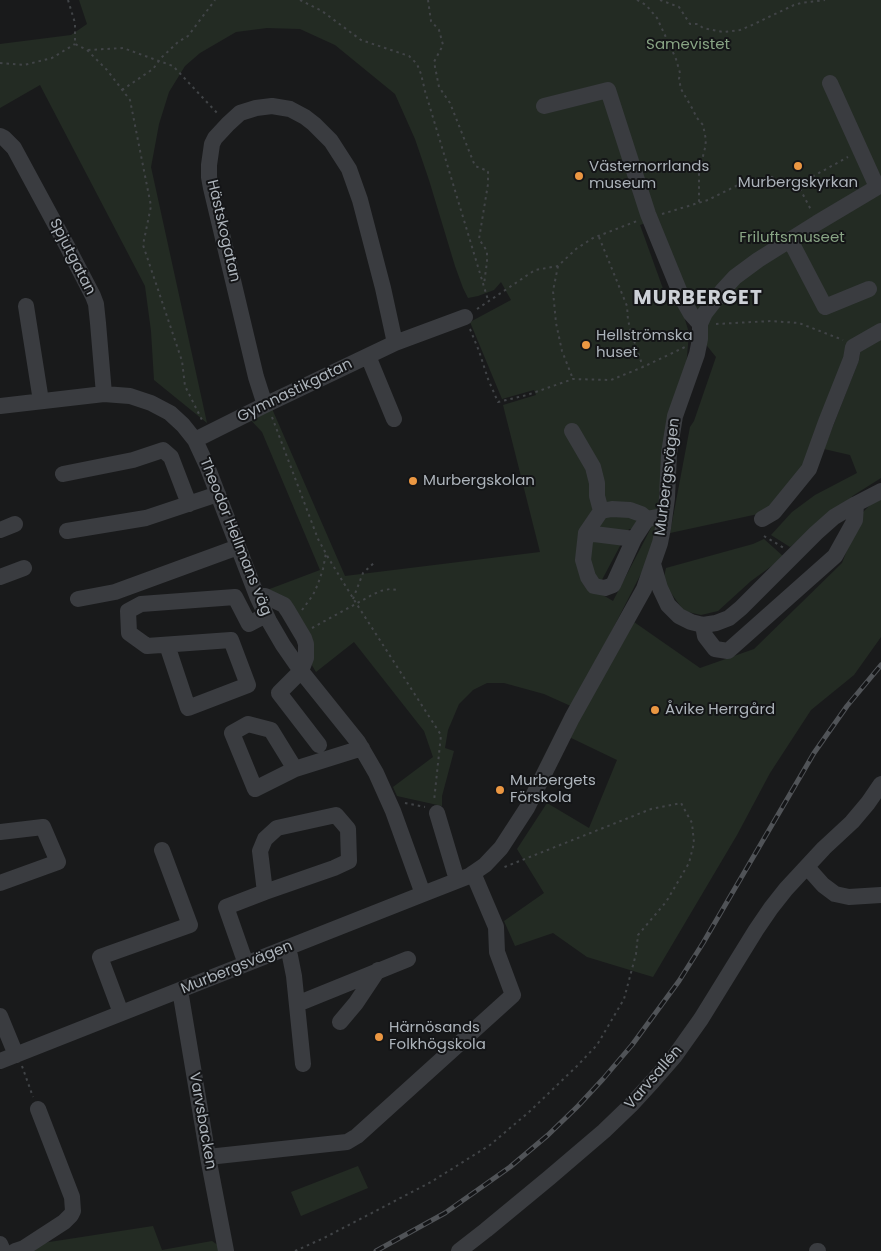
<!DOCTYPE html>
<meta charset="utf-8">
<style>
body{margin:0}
canvas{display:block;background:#191a1b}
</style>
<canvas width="881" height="1251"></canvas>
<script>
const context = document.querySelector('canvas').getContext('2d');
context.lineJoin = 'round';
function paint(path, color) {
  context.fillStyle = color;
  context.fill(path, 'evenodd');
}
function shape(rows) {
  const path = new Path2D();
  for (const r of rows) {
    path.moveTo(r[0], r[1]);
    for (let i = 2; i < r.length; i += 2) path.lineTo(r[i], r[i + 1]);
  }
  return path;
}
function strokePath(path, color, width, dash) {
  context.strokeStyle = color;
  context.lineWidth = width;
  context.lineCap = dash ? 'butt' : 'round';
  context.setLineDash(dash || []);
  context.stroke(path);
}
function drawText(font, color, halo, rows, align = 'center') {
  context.font = font + ' Poppins,sans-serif';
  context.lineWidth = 4;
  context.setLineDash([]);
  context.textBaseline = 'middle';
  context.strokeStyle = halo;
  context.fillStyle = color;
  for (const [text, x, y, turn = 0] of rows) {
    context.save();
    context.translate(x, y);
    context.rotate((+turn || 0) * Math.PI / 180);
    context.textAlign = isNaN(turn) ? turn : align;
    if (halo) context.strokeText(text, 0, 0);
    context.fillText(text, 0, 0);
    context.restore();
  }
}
paint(shape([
 [79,0,881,0,881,327,849,345,806,467,782,499,758,514,670,533,690,427,694,421,716,357,695,331,656,219,640,225,666,297,677,293,689,333,686,368,652,552,573,707,544,694,504,683,487,683,473,690,459,704,448,730,445,748,454,751,442,796,442,806,397,796,393,787,433,757,424,731,354,642,316,672,267,590,320,570,262,432,247,416,273,394,273,411,345,576,540,552,503,405,536,395,534,390,502,399,470,322,511,300,501,282,494,290,478,296,468,298,463,288,455,266,429,180,415,139,395,94,335,45,300,29,267,28,236,32,200,53,185,66,169,92,159,124,151,167,207,423,154,380,151,331,145,286,40,85,0,108,0,44,71,35,87,24],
 [651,528,613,601,596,591,629,529],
 [881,340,881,478,854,495,790,547,771,535,792,512,815,495,857,473,850,455,824,449,859,360,860,351],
 [881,498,881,637,854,675,811,710,770,773,737,835,653,977,587,957,553,933,515,946,504,921,544,893,517,849,547,803,589,828,617,760,565,735,634,622,700,668,754,649,842,563,861,514,874,501],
 [764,539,784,557,751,581,718,611,701,615,684,611,663,582,666,568,753,544],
 [358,1166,368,1188,301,1216,291,1192],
 [153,1226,162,1250,212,1241,226,1251,24,1251,30,1245]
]), '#232b23');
strokePath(shape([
 [68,0,75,23,75,44,87,50,107,70,130,100,151,206,143,245,182,361,185,386,203,422],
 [300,0,322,11,361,40,409,56,417,64,421,74,425,91,488,300],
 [428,0,431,21,439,30,443,45,434,62,439,87,450,103,475,166,488,171,488,184,479,239,487,251,487,262,484,284],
 [637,0,646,5,657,18,676,59,680,73,679,79,681,89,692,108,697,118,703,125,706,140,705,148,699,172,699,203],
 [660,0,679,7,690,24,698,24,703,28,723,32,740,30,750,26,794,5,801,3,825,0],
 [88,50,123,48,173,66,219,115],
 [0,63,24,65,52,58,75,44],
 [122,90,153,69,161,58,178,42,188,36,215,0],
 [797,183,811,210],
 [662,214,708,200,742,183,750,185,772,177,782,185,797,183,808,179,848,157],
 [599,237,627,306,628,320,631,332,643,367],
 [558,266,553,291,556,323,562,351,573,379],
 [477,309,535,270,558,266,576,249,593,238,637,221],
 [716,324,771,321,799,323,843,340],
 [470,329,479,351,488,379,498,402,527,395,573,379,611,380,643,367,685,347],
 [272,417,318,539,329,559,356,603,441,735,434,801],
 [764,536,784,548],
 [353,599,363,573,376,561],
 [302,610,313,595,318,584,323,569,326,553],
 [312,628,372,595,380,591,390,589,398,590],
 [405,803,425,807],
 [22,1066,33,1097],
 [295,1251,324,1238,431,1182,490,1145,529,1112,577,1066,597,1045,624,999,636,954,638,935,666,902,689,863,694,843,692,823,681,803,651,809,502,868]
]), '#414447', 2, [2.5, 4]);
strokePath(shape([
 [830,83,877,187],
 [544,106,608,90,648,214,683,300,691,314,700,324],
 [0,136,4,138,14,148,67,246,93,296,96,304,98,323,104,394],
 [790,240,825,307,869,289],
 [26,306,41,401],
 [368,356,394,419],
 [265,405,256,377,211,188,209,177,209,165,212,144,215,138,228,124,240,113,256,108,272,106,290,109,305,117,314,124,331,141,349,169,360,200,383,288,395,343],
 [0,406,104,394,130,396,151,403,170,413,183,425,195,440,207,466,257,596,269,621,283,645,301,671,358,742,376,773,393,811,423,894],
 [572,431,593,467,597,483,597,496,601,511],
 [195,440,265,405,395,343,465,317],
 [63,474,133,460,163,450,171,457,189,504],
 [762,519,774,512,809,469,826,422,851,359,853,347,881,331],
 [0,530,15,524],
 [67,531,146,518,218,494],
 [586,533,601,511,612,509,630,510,641,514,647,519],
 [634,539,586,533,583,560,588,577,594,586,605,588,613,585,634,539,647,519,664,516],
 [653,564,660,588,668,605,679,616,691,622,703,625,716,623,729,618,741,608,816,533,834,517,856,504,881,491],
 [0,577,24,568],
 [257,596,265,596,284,605,288,611,304,638,306,644,306,658,301,671,279,693,319,745],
 [78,599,115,592,238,547],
 [703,625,705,636,715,649,728,651,835,556,855,520,856,504],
 [167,645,188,708,248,685,231,640,147,646,129,633,128,611,141,604,235,597,249,624,266,615],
 [295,769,271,730,248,724,232,733,255,789,295,769,362,748],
 [437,813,457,880],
 [0,832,43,827,58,862,0,883],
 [807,867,823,885,835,894,849,897,881,895],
 [287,948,290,956,294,976,303,1064],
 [246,964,226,907,265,892,334,868,349,861,348,829,336,815,277,828,265,839,260,851,265,892],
 [180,990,208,1157,226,1251],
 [297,1004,408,959],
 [121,1013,100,957,190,925,162,850],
 [0,1016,16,1055],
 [340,1022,356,1003,378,970],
 [0,1061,423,894,469,876,485,865,501,848,527,808,572,718,644,589,660,543,663,528,667,498,669,453,675,416,697,354,700,339,700,324,705,313,723,290,735,277,758,260,817,223,881,185],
 [208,1157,347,1142,357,1136,513,995,497,952,496,927,473,873],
 [0,1244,3,1251],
 [15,1251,24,1248,64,1222,71,1215,73,1211,72,1197,38,1109],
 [459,1251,486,1230,549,1178,604,1131,631,1105,653,1081,674,1057,701,1019,756,930,771,908,786,889,824,848,852,822,868,803,881,784],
 [817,1251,818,1251]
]), '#3a3c40', 16);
const rail = shape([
 [376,1251,445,1213,510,1167,548,1135,578,1106,603,1079,632,1045,679,981,703,943,814,753,847,706,881,665]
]);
strokePath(rail, '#505357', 5);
strokePath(rail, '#141517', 3, [9]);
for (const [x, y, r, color] of [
 [798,166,5,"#eb9742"],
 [579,176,5,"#eb9742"],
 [586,345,5,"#eb9742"],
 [413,481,5,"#eb9742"],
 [655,710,5,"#eb9742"],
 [500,790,5,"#eb9742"],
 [379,1037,5,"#eb9742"]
]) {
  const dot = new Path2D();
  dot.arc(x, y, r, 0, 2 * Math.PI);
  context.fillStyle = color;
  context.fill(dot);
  strokePath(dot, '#141517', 2);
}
drawText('15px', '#88a484', '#141517', [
 ["Samevistet",688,45],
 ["Friluftsmuseet",792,238]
]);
drawText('15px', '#acb3ba', '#141517', [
 ["Västernorrlands",589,167],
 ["museum",589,184],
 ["Murbergskyrkan",798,183,"center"],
 ["Hellströmska",596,336],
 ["huset",596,353],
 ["Murbergskolan",423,481],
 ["Åvike Herrgård",665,710],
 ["Murbergets",510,781],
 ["Förskola",510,798],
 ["Härnösands",389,1028],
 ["Folkhögskola",389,1045]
], 'left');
drawText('15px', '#acb3ba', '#141517', [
 ["Hästskogatan",223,231,77],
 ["Spjutgatan",72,257,63],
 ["Gymnastikgatan",295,391,-26],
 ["Murbergsvägen",668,477,-83],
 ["Theodor Hellmans väg",235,537,68],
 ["Murbergsvägen",237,968,-22],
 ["Varvsallén",654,1078,-49],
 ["Varvsbacken",202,1121,80]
]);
context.letterSpacing = '1px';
drawText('bold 20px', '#cdd1d7', '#141517', [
 ["MURBERGET",698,299]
]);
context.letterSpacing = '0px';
</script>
